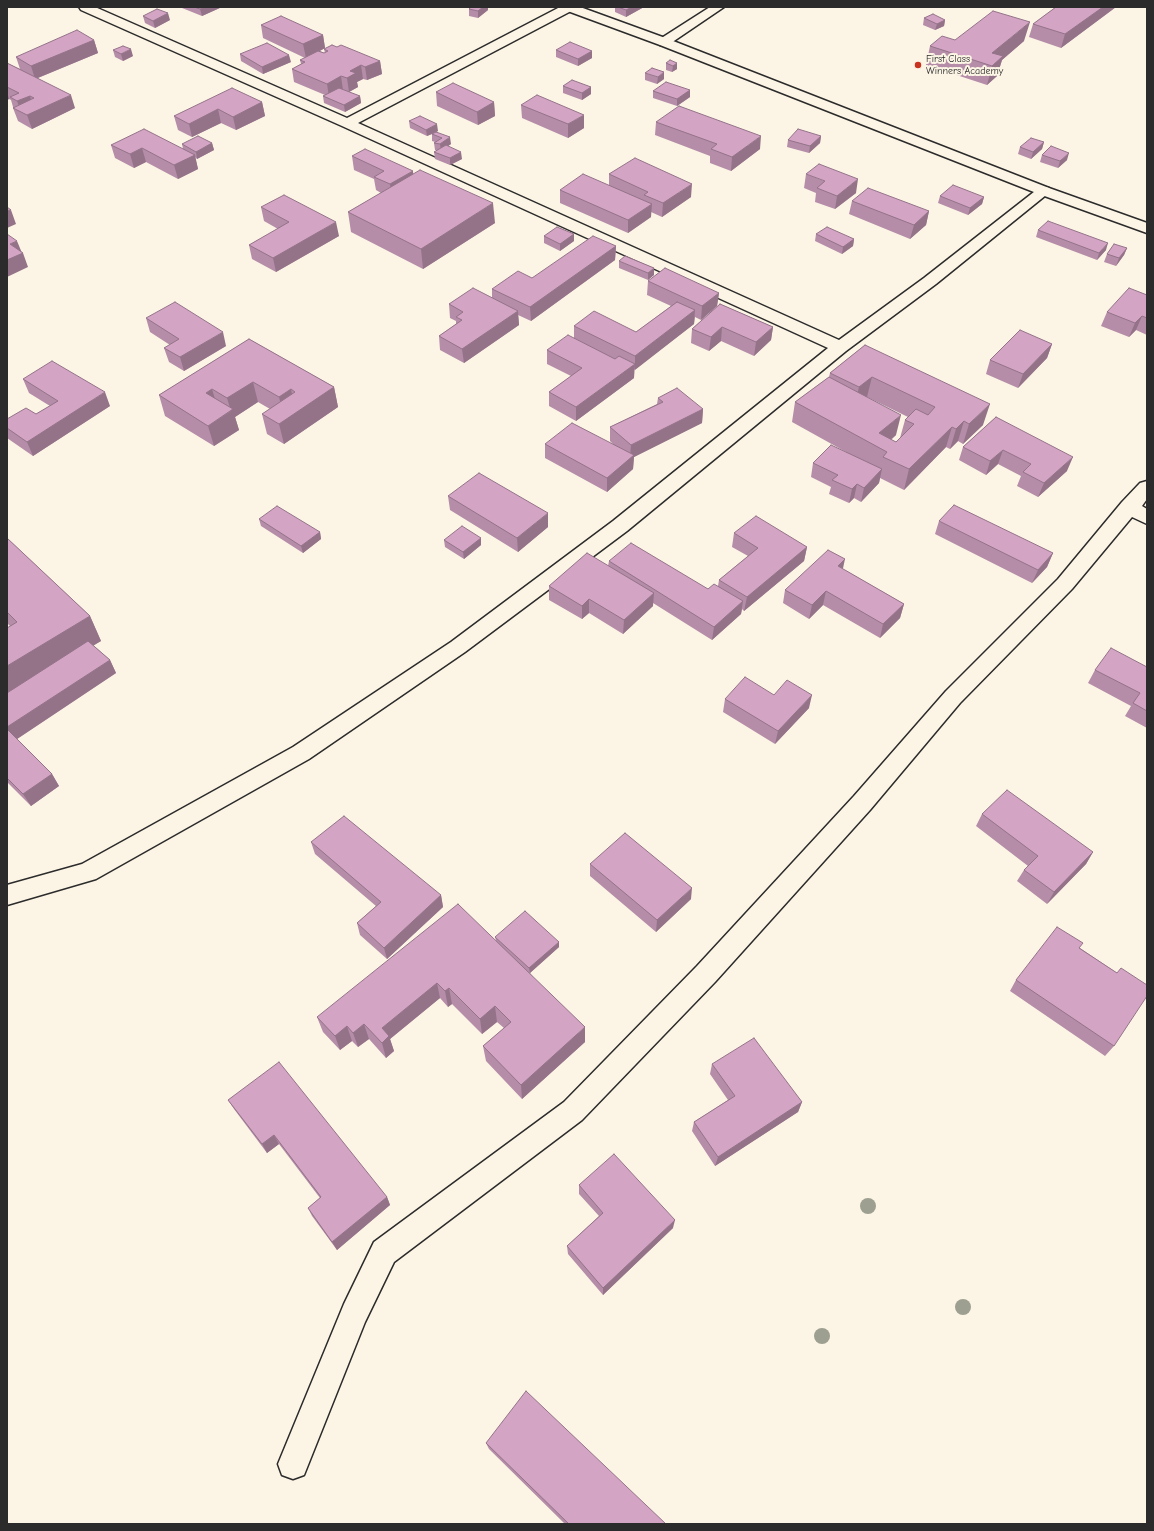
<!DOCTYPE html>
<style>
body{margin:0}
#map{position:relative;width:1154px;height:1531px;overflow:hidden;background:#fcf5e5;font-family:"Comic Neue",sans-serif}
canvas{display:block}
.frame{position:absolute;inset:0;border:8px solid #2b2b2b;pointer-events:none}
</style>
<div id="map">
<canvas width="1154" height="1531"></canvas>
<div class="frame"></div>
</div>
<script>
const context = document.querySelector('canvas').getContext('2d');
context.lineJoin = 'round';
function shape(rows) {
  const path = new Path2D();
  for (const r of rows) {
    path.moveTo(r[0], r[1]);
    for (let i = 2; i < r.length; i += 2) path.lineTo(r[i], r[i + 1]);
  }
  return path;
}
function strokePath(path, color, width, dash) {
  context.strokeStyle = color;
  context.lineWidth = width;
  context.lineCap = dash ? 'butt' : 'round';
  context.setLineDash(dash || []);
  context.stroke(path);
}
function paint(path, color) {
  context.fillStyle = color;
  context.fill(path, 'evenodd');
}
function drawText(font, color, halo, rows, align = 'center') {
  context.font = font + ' "Comic Neue",sans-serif';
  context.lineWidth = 4;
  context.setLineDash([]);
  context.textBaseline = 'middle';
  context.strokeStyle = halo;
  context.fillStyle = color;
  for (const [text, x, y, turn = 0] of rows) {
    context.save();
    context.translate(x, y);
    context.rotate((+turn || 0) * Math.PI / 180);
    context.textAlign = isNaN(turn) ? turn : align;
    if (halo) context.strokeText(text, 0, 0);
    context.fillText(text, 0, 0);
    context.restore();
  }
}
const minor = shape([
 [79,7,95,7,347,118,560,7,575,7,573,10,358,123,839,340,924,278,1039,188,1044,187,1049,188,1051,191,936,284,846,351,627,531,465,652,309,759,96,879,7,905,7,885,82,864,293,747,451,642,613,521,828,348,342,126,81,10,79,7],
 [710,7,724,7,668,45,660,45,658,42,660,39,710,7],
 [1147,481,1147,499,1142,506,1147,509,1147,524,1132,517,1072,589,960,703,870,810,715,982,582,1120,394,1262,365,1322,304,1475,293,1479,282,1475,278,1464,344,1304,374,1242,564,1102,697,966,854,796,946,691,1058,579,1122,502,1140,483,1147,481]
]);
const major = shape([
 [563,7,580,7,668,39,1049,188,1147,223,1147,233,1039,194,660,45,565,10,563,7]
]);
strokePath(minor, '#2b2b2b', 3);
strokePath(major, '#2b2b2b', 3);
paint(minor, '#fcf5e5');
paint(major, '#fcf5e5');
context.fillStyle = '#9da090';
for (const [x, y] of [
 [868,1206],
 [963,1307],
 [822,1336]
]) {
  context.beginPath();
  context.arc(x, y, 8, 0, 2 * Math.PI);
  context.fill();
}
paint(shape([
 [182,7,222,7,202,16,182,8],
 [471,7,488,7,488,10,478,18,469,16,469,9],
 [615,7,644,7,626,17,615,12],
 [1056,7,1116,7,1061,48,1029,37,1033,24],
 [143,16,170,20,155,28,145,23],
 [924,18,945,20,944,26,935,30,923,25],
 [261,25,323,35,325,48,320,51,324,53,325,53,324,49,380,61,382,74,367,80,363,79,357,82,358,87,349,92,360,96,361,103,345,112,324,103,323,96,325,95,294,82,292,69,301,64,300,60,305,58,263,38],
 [94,40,98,53,38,78,75,108,32,129,18,121,13,108,13,107,11,100,9,99,7,100,7,63,20,69,16,57],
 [955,40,1024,41,1002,60,997,76,987,85,926,65,930,46],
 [113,50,133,56,123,61,115,57],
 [556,50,592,51,592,58,578,66,556,57],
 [240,54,291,62,263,74,241,61],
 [666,63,677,63,677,69,672,72,666,70],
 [645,73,664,79,657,84,645,80],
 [563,86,591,87,591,94,582,100,563,93],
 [690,90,690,97,677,106,653,98,653,91],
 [436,92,494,102,495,116,478,125,437,106],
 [262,102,265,116,236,130,221,123,192,137,178,130,174,116],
 [521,105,584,128,568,138,522,118],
 [409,121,438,131,436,132,451,144,448,146,462,159,450,165,435,159,434,152,437,150,435,150,434,143,435,142,432,141,432,134,435,133,427,136,410,128],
 [656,122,760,149,731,171,710,163,710,156,655,135],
 [821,136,820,143,809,153,787,147,788,140],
 [1044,142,1042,149,1031,159,1018,154,1020,147],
 [212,143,214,150,197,159,195,157,198,169,178,179,146,162,134,168,115,158,111,145,183,149,182,144],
 [1042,155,1067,160,1058,168,1040,162],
 [352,156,413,171,413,174,495,223,423,269,351,232,348,212,381,193,376,190,374,179,354,170],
 [609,174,691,197,662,217,651,212,651,217,628,233,560,203,560,190,609,185],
 [806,174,856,193,835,209,815,202,816,193,804,188],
 [940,196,984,197,982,204,968,215,938,203],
 [852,201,929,211,926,225,910,239,849,214],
 [261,207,339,236,276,272,252,259,249,245,278,229,264,221],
 [1038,230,1106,250,1097,260,1036,237],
 [574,234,574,241,560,251,544,243,544,236],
 [816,234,854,239,853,246,842,254,815,241],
 [616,246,615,260,531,321,518,315,519,325,464,363,440,350,439,336,456,324,456,321,450,318,449,304,492,298,492,289,532,278],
 [1127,248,1124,255,1116,266,1104,262,1107,254],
 [619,261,654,275,648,280,619,268],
 [648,281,719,293,717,306,701,320,695,317,694,324,634,370,634,378,576,421,549,406,549,392,571,376,547,364,547,350,574,338,574,326,636,332,671,306,647,295],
 [1147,295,1147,335,1136,330,1129,337,1101,326,1107,312],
 [720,304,773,327,771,340,754,356,721,341,709,351,691,343,692,329],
 [146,318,226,346,184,371,169,362,164,348,170,345,150,332],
 [249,339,334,387,338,407,284,444,267,434,262,414,270,409,258,402,235,417,239,430,214,446,165,416,159,395],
 [1052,344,1047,358,1018,388,986,374,990,360],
 [865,345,983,425,963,444,958,441,950,449,946,447,904,490,880,478,879,483,861,502,854,498,849,503,829,494,831,487,811,477,813,463,846,452,792,422,795,402,829,377,830,373],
 [867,397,908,417,905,420,900,438,896,442,891,440,896,435],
 [23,379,110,406,33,456,7,438,7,419,36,414,50,406,29,393],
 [658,398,703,409,702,423,634,457,633,469,607,492,545,458,545,444,614,445,610,441,610,427,657,404],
 [996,417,1067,471,1038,497,1017,486,1021,476,998,464,986,475,959,460,963,447],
 [448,496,548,527,518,552,450,510],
 [259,519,320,532,321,539,303,553,261,526],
 [939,521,1053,553,1047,567,1032,583,935,534],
 [734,533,807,547,804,561,744,611,742,609,741,614,712,640,653,603,653,606,623,634,589,613,582,619,549,600,549,586,608,566,609,561,708,589,718,586,719,580,748,556,732,547],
 [7,538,90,616,101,641,93,645,110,660,116,673,17,739,52,774,59,786,31,806,7,782,7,628,10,626,7,623],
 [481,538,481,545,464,559,445,547,444,540],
 [843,569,904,604,900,618,880,638,823,605,809,619,783,603,785,590],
 [1147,667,1147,728,1125,716,1131,706,1088,683,1095,670],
 [725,699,809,708,775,744,723,712],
 [982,814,1093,852,1086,864,1047,904,1017,881,1024,870,1028,866,976,826],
 [311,842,441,895,443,907,387,959,360,935,357,923,376,906,315,854],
 [590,864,691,899,656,932,590,876],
 [495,937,559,942,559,947,530,973,585,1042,522,1099,486,1061,483,1046,504,1028,497,1022,482,1034,452,1004,448,1007,440,998,390,1039,394,1051,386,1058,369,1039,358,1047,352,1041,340,1050,323,1032,317,1017,496,941],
 [1080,948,1117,973,1114,1046,1105,1056,1010,991,1016,980],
 [712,1064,802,1102,798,1112,715,1166,692,1131,694,1122,728,1100,710,1074],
 [228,1100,387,1197,390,1205,337,1250,312,1216,308,1208,320,1198,279,1144,267,1153,234,1109],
 [579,1185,673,1228,603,1295,568,1254,567,1246,599,1216,579,1194],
 [486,1443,666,1524,565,1524,489,1449]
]), '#b58da9');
paint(shape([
 [205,7,222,7,202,16,200,9],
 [483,7,488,7,488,10,478,18,478,11],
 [632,7,644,7,626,17,626,10],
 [1103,7,1116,7,1061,48,1065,34],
 [168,13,170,20,155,28,153,21],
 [945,20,944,26,935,30,937,24],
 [1030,22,1024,41,1002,60,997,76,987,85,992,66,992,53],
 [323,35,325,48,306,58,303,44],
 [94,40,98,53,35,79,31,66],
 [131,49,133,56,123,61,121,54],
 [592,51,592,58,578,66,578,59],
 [289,55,291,62,263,74,262,67],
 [380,61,382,74,367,80,365,67],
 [677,63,677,69,672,72,673,66],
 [361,65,363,79,357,82,358,87,349,92,347,78,350,71],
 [664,72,664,79,657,84,658,77],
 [341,76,343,90,329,97,327,84],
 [591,87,591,94,582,100,582,93],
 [690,90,690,97,677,106,677,99],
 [7,92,9,99,7,100],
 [71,95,75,108,32,129,27,115],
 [30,96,34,109,21,112,17,101],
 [360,96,361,103,345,112,344,105],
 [262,102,265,116,236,130,233,117],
 [494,102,495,116,478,125,477,112],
 [218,109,221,123,192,137,189,124],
 [584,115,584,128,568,138,568,124],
 [437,124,438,131,427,136,426,130],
 [761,136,760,149,731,171,732,157],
 [821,136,820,143,809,153,810,146],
 [450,137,451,144,441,151,440,144],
 [1044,142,1042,149,1031,159,1033,152],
 [212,143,214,150,197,159,196,152],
 [142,148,146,162,134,168,130,154],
 [461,152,462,159,450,165,450,158],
 [1069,153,1067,160,1058,168,1060,161],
 [195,155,198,169,178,179,174,165],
 [413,171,414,184,392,198,390,184],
 [858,179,856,193,835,209,837,196],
 [692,184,691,197,662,217,663,203],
 [984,197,982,204,968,215,970,208],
 [493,203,495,223,423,269,421,249],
 [652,204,651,217,628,233,628,220],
 [11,210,16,224,7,228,7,211],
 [929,211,926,225,910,239,914,225],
 [336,222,339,236,276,272,273,258],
 [574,234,574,241,560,251,560,244],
 [854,239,853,246,842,254,843,247],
 [17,241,22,253,23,253,28,267,7,277,7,260,10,244],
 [1108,243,1106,250,1097,260,1099,253],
 [616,246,615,260,531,321,530,307],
 [1127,248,1124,255,1116,266,1119,258],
 [654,268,654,275,648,280,648,273],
 [719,293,717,306,701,320,702,306],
 [695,310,694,324,635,370,635,356],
 [518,311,519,325,464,363,462,349],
 [1142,316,1136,330,1129,337,1135,323],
 [722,327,721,341,709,351,711,337],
 [773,327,771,340,754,356,756,342],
 [223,332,226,346,184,371,180,357],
 [1052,344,1047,358,1018,388,1023,374],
 [635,364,634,378,576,421,576,407],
 [872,377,867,397,854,408,859,387],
 [253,382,258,402,235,417,239,430,214,446,208,426,231,411,227,398],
 [334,387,338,407,284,444,279,424],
 [212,389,218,409,206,393],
 [291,389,295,410,284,417,279,397],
 [105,392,110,406,33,456,27,442],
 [990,404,983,425,963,444,969,424],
 [703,409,702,423,634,457,633,469,607,492,607,478,630,458,631,445],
 [901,415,896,435,880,448,879,433],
 [964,421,958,441,950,449,956,429],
 [952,427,946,447,904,490,909,469],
 [1003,450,998,464,986,475,990,461],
 [1073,457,1067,471,1038,497,1044,483],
 [882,469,879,483,861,502,864,488],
 [857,484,854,498,849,503,852,489],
 [548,513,548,527,518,552,517,538],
 [320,532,321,539,303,553,301,546],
 [481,538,481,545,464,559,463,552],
 [807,547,804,561,744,611,747,597],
 [1053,553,1047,567,1032,583,1038,570],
 [845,559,842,573,838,566],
 [826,591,823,605,809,619,812,605],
 [654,593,653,606,623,634,624,620],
 [589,599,589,613,582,619,582,606],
 [743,601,741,614,712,640,714,627],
 [904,604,900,618,880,638,883,624],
 [90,616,101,641,7,699,7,666],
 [110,660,116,673,14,741,7,730,7,727],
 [812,695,809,708,775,744,778,731],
 [52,774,59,786,31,806,23,794],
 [1093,852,1086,864,1047,904,1054,892],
 [692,888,691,899,656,932,657,920],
 [441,895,443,907,387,959,384,948],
 [559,942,559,947,530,973,529,968],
 [437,983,440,998,390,1039,394,1051,386,1058,382,1043,382,1028],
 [449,988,452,1004,448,1007,445,991],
 [495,1006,497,1022,482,1034,480,1019],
 [364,1024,369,1039,358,1047,353,1033],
 [347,1026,352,1041,340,1050,335,1036],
 [585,1027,585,1042,522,1099,521,1085],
 [802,1102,798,1112,715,1166,718,1157],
 [274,1135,279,1144,267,1153,262,1144],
 [387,1197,390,1205,337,1250,332,1242],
 [675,1220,673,1228,603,1295,603,1288]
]), '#947389');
const building = shape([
 [194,7,205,7,200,9,194,7],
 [471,7,483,7,478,11,469,9,471,7],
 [618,7,632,7,626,10,618,7],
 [1056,7,1103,7,1065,34,1033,24,1056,7],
 [157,9,168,13,153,21,143,16,157,9],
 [993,11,1030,22,992,53,1003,56,992,66,930,46,942,36,955,40,993,11],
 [933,14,945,20,937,24,924,18,933,14],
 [281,16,323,35,303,44,261,25,281,16],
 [77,30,94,40,31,66,16,57,77,30],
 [570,42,592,51,578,59,556,50,570,42],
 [267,43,289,55,262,67,240,54,267,43],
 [332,45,337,47,341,45,380,61,365,67,361,65,350,71,356,73,347,78,341,76,327,84,292,69,305,62,300,60,318,51,324,53,328,51,324,49,332,45],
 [123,46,131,49,121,54,113,50,123,46],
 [670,60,677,63,673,66,666,63,670,60],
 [7,63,71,95,27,115,13,108,34,98,30,96,17,101,10,97,19,93,7,87,7,63],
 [652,68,664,72,658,77,645,73,652,68],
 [572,80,591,87,582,93,563,86,572,80],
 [666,82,690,90,677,99,653,91,666,82],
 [453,83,494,102,477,112,436,92,453,83],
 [232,88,262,102,233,117,218,109,189,124,174,116,232,88],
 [339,88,360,96,344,105,323,96,339,88],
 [537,95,584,115,568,124,521,105,537,95],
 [679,106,761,136,732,157,711,149,717,144,656,122,679,106],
 [420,116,437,124,426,130,409,121,420,116],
 [144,129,195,155,174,165,142,148,130,154,111,145,144,129],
 [798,129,821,136,810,146,788,140,798,129],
 [436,132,450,137,440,144,434,143,442,138,432,134,436,132],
 [198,136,212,143,196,152,182,144,198,136],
 [1031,138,1044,142,1033,152,1020,147,1031,138],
 [446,145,461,152,450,158,434,152,446,145],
 [1051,146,1069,153,1060,161,1042,155,1051,146],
 [365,149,413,171,390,184,374,177,384,171,352,156,365,149],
 [635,158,692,184,663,203,644,195,648,192,609,174,635,158],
 [819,164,858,179,837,196,817,188,825,181,806,174,819,164],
 [420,170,493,203,421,249,348,212,420,170],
 [583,174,652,204,628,220,560,190,583,174],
 [953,185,984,197,970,208,940,196,953,185],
 [868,188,929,211,914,225,852,201,868,188],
 [284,195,336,222,273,258,249,245,289,222,261,207,284,195],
 [7,207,11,210,7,211,7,207],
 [1048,221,1108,243,1099,253,1038,230,1048,221],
 [557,227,574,234,560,244,544,236,557,227],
 [827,227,854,239,843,247,816,234,827,227],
 [7,234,17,241,10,244,23,253,7,260,7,234],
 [593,236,616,246,530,307,492,289,518,271,532,278,593,236],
 [1114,244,1127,248,1119,258,1107,254,1114,244],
 [625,256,654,268,648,273,619,261,625,256],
 [665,268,719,293,702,306,648,281,665,268],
 [473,288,518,311,462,349,439,336,462,320,456,317,463,312,449,304,473,288],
 [1129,288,1147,295,1147,318,1142,316,1135,323,1107,312,1129,288],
 [175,302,223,332,180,357,164,348,179,339,146,318,175,302],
 [677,302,695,310,635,356,574,326,594,311,636,332,677,302],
 [720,304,773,327,756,342,722,327,711,337,692,329,720,304],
 [1020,330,1052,344,1023,374,990,360,1020,330],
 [568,335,615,359,619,356,635,364,576,407,549,392,582,368,547,350,568,335],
 [249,339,334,387,279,424,262,414,295,392,291,389,279,397,253,382,227,398,212,389,206,393,233,409,208,426,159,395,249,339],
 [865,345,990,404,969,424,964,421,956,429,952,427,909,469,883,457,887,452,795,402,829,377,901,415,879,433,896,442,914,424,905,420,916,409,928,415,935,407,872,377,859,387,830,373,865,345],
 [52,361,105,392,27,442,7,428,7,419,26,408,36,414,58,401,23,379,52,361],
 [677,388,703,409,631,445,610,427,663,402,658,398,677,388],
 [996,417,1073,457,1044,483,1023,472,1031,464,1003,450,990,461,963,447,996,417],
 [572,423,634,455,607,478,545,444,572,423],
 [831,445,882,469,864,488,857,484,852,489,832,480,838,475,813,463,831,445],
 [479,473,548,513,517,538,448,496,479,473],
 [954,505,1053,553,1038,570,939,521,954,505],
 [277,506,320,532,301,546,259,519,277,506],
 [756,516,807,547,747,597,719,580,758,548,734,533,756,516],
 [462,526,481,538,463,552,444,540,462,526],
 [7,538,90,616,7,666,7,628,17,622,7,612,7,538],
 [631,543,708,589,714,584,743,601,714,627,609,561,631,543],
 [828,550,845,559,838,566,904,604,883,624,826,591,812,605,785,590,828,550],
 [587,553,654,593,624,620,589,599,582,606,549,586,587,553],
 [88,641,110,660,7,727,7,693,88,641],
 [1111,648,1147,667,1147,711,1133,703,1140,693,1095,670,1111,648],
 [745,677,774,695,787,680,812,695,778,731,725,699,745,677],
 [7,729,52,774,23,794,7,778,7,729],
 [1007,790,1093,852,1054,892,1024,870,1038,856,982,814,1007,790],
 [344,816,441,895,384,948,357,923,381,902,311,842,344,816],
 [625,833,692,888,657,920,590,864,625,833],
 [458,904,585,1027,521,1085,483,1046,511,1022,495,1006,480,1019,449,988,445,991,437,983,382,1028,389,1036,382,1043,364,1024,353,1033,347,1026,335,1036,317,1017,458,904],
 [525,911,559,942,529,968,495,937,525,911],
 [1057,927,1083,943,1079,948,1117,973,1121,968,1147,985,1147,996,1114,1046,1016,980,1057,927],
 [754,1038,802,1102,718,1157,694,1122,735,1096,712,1064,754,1038],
 [279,1062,387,1197,332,1242,308,1208,321,1197,274,1135,262,1144,228,1100,279,1062],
 [614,1154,675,1220,603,1288,567,1246,603,1213,579,1185,614,1154],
 [526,1391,666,1524,569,1524,486,1443,526,1391]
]);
paint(building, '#d3a4c4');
strokePath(building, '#947389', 1);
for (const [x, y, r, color] of [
 [918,65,4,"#c8321e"]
]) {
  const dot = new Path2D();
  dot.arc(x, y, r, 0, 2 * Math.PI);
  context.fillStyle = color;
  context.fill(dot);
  strokePath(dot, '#fcf5e5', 1.5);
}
drawText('10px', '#2b2b2b', '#fcf5e5', [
 ["First Class",926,59],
 ["Winners Academy",926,71]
], 'left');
</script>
